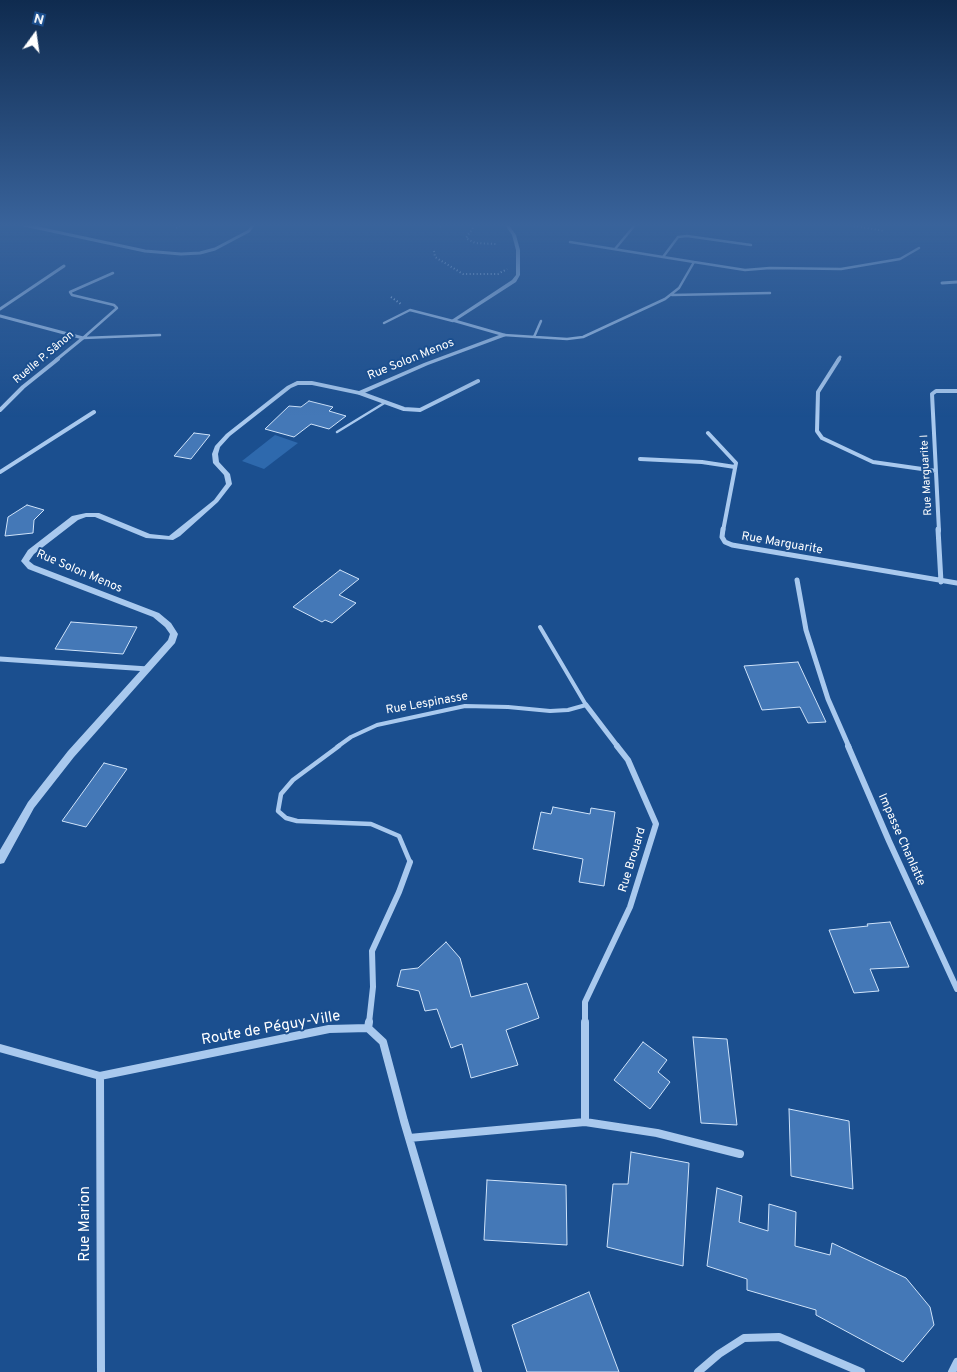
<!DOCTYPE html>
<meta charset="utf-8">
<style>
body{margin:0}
#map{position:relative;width:957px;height:1372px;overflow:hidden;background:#1b4f8f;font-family:Overpass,sans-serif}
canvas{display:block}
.north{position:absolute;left:10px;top:10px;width:50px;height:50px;-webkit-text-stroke:4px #1b4f8f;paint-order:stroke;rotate:14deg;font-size:14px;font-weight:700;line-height:20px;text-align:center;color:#fff}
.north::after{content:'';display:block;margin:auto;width:18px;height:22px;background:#fff;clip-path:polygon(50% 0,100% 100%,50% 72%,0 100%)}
</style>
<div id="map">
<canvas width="957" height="1372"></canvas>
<div class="north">N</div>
</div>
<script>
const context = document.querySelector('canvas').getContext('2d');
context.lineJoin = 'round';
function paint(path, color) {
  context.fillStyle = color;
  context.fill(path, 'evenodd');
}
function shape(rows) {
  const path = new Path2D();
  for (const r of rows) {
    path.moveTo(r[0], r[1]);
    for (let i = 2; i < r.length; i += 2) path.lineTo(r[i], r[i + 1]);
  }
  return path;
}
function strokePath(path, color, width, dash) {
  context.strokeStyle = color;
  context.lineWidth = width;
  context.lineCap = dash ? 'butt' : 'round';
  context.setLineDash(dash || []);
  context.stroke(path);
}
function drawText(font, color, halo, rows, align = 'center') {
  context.font = font + ' Overpass,sans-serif';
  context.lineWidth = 4;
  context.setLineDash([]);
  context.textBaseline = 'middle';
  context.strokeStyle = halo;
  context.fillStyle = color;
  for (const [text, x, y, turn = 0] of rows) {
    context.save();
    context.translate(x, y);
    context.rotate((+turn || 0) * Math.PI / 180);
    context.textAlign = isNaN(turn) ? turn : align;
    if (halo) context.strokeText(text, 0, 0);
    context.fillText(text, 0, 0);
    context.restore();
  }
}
paint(shape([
 [275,435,298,443,264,469,242,461]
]), '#2e69ad');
const building = shape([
 [309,401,333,407,329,411,346,416,329,429,311,424,294,437,265,429,289,406,301,407,309,401],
 [194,433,210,435,191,459,174,456,194,433],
 [27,505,44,510,34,520,33,533,5,536,8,517,27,505],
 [340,570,359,579,339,595,356,603,332,623,325,620,322,622,293,607,340,570],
 [71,622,137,627,123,654,55,649,71,622],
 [798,662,826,722,808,723,800,707,762,710,744,666,798,662],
 [104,763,127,769,86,827,62,821,104,763],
 [553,807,590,814,591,808,615,812,604,886,579,882,583,859,533,849,541,812,551,814,553,807],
 [890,922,909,967,870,969,879,991,854,993,829,930,868,926,867,924,890,922],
 [446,942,460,958,471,997,527,983,539,1018,506,1030,518,1065,471,1078,462,1044,451,1048,437,1009,425,1011,419,991,397,986,401,970,418,968,446,942],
 [693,1037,727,1039,737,1125,701,1123,693,1037],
 [643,1042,667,1060,658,1072,670,1082,650,1109,614,1080,643,1042],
 [789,1109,849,1121,853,1189,791,1176,789,1109],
 [631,1152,689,1163,683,1266,607,1247,613,1184,628,1184,631,1152],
 [487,1180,566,1185,567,1245,484,1240,487,1180],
 [717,1188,742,1196,739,1222,768,1231,769,1204,796,1212,795,1246,830,1255,832,1243,906,1278,930,1307,934,1325,903,1362,816,1315,816,1310,747,1290,747,1279,707,1266,717,1188],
 [589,1292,619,1372,527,1372,512,1325,589,1292]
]);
paint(building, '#4478b7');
strokePath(building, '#cfe3fa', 1);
strokePath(shape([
 [475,225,466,238,475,243,496,244],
 [847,225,885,231],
 [440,227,443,225],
 [176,228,181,225],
 [434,251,435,257,463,274,498,274,507,269],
 [391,297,401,304]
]), '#a9c9ee', 2, [1, 2.5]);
strokePath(shape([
 [570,242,663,257],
 [615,249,635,225],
 [694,262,745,270,770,268,841,269,900,259,919,248],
 [672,295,770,293],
 [384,323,410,310,453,321],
 [504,335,567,339,583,337,665,299,679,288,694,262,663,257,678,237,687,236,751,245],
 [534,337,541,321],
 [83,338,117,308,114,305,72,295,70,292,113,273],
 [83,338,160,335],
 [337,432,386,402]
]), '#a9c9ee', 2.5);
strokePath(shape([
 [337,747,351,737,377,725,465,706,508,707,550,711,568,710,586,705,540,627]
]), '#a9c9ee', 4);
strokePath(shape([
 [339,746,293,780,281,794,278,811,286,818,297,821,371,824,399,836,410,862]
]), '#a9c9ee', 4.5);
strokePath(shape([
 [24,225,145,251,181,254,200,253,215,249,249,231,253,225],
 [942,283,957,282],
 [0,309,64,266],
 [0,316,83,338,56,360],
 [838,360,840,357]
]), '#a9c9ee', 3);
strokePath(shape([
 [839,359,818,392,817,431,822,438,873,462,936,471],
 [360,393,404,409,420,410,478,381],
 [0,410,23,387,58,359],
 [708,433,736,463,723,531],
 [640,459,702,462,735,467],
 [0,472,94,412],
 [939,531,932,394,936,391,957,391]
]), '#a9c9ee', 4);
strokePath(shape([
 [723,529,722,537,725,542,732,545,957,583],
 [938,529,941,582],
 [797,580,806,630,828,699,849,747],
 [0,659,148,669],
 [586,705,618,747]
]), '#a9c9ee', 5);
strokePath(shape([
 [848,746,889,841,957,989],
 [369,1023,373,987,372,951,399,892,410,862],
 [585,1023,585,1002,630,907,656,824,628,760,617,746]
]), '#a9c9ee', 6);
strokePath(shape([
 [585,1022,585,1122],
 [368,1028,369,1022],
 [0,1048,100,1076,329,1029,368,1028,383,1042,404,1121,478,1372],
 [100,1076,101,1372],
 [409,1138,585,1122,657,1133,740,1154],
 [698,1372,719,1354,744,1338,779,1337,861,1372],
 [952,1372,957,1362]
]), '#a9c9ee', 8);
paint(shape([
 [505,225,509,225,516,235,520,250,520,275,516,282,457,320,506,334,506,336,428,365,360,395,312,385,298,385,291,388,230,436,220,447,218,454,219,462,230,474,232,484,218,502,180,536,173,540,146,538,95,517,86,517,78,520,34,554,29,561,34,565,159,613,171,623,178,634,175,643,74,757,34,808,4,863,0,864,0,850,28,802,68,751,168,640,170,634,165,627,153,617,28,569,21,561,28,550,72,516,86,513,99,513,150,534,169,536,214,500,226,484,224,475,213,463,212,454,215,446,226,434,287,386,297,381,312,381,359,391,424,363,499,335,450,321,512,280,516,275,516,250,512,235,505,225]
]), '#a9c9ee');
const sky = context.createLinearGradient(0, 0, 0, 417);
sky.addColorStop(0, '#0f2b4f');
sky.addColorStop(0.54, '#39639b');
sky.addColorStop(1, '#39639b00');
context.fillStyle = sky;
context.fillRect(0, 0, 957, 417);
drawText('11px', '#fff', '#1b4f8f', [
 ["Ruelle P. Sânon",44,358,-40],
 ["Rue Marguarite I",927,475,-93]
]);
drawText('12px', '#fff', '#1b4f8f', [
 ["Rue Solon Menos",411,360,-22],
 ["Rue Marguarite",782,544,10],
 ["Rue Solon Menos",79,572,23],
 ["Rue Lespinasse",427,704,-10],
 ["Impasse Chanlatte",901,840,66],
 ["Rue Brouard",633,860,-73]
]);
drawText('15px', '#fff', '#1b4f8f', [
 ["Route de Péguy-Ville",271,1029,-10],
 ["Rue Marion",86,1224,-90]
]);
</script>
